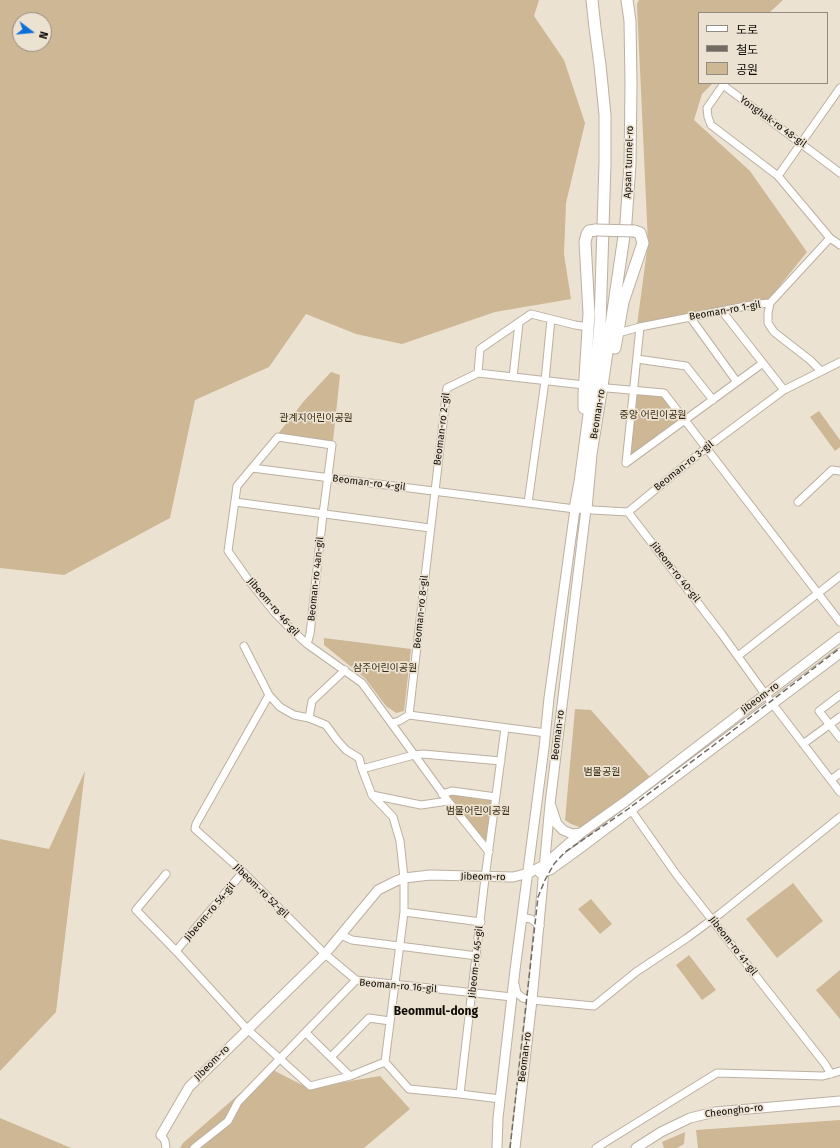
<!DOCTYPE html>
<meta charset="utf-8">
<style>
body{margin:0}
#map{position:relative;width:840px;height:1148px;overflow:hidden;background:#ece2d2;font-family:"Fira Sans","Noto Sans KR",sans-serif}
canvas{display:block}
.legend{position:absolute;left:698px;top:12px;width:130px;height:72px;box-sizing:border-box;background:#ece2d2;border:1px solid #938c80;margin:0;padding:5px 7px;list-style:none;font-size:12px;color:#0e0b06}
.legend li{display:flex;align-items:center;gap:8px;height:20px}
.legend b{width:20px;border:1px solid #938c80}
.north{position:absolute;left:12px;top:12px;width:40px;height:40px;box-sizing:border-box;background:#ece2d2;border:1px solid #938c80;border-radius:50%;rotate:106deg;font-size:11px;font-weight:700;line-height:16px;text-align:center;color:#0e0b06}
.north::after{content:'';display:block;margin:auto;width:14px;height:18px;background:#0e6ed7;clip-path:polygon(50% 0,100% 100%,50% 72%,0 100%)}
</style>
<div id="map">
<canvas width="840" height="1148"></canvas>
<ul class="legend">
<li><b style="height:5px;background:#fff"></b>도로</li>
<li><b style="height:5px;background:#726b61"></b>철도</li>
<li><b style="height:11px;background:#cdb795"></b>공원</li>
</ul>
<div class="north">N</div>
</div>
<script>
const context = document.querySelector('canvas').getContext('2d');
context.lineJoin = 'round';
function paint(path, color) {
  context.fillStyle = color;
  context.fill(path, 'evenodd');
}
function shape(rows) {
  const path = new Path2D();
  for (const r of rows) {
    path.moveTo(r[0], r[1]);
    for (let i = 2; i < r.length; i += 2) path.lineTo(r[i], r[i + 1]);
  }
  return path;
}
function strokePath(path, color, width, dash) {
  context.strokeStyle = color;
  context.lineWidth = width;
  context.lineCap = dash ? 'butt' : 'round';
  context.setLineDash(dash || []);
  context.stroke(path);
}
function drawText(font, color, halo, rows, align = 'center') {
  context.font = font + ' "Fira Sans","Noto Sans KR",sans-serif';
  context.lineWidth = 3.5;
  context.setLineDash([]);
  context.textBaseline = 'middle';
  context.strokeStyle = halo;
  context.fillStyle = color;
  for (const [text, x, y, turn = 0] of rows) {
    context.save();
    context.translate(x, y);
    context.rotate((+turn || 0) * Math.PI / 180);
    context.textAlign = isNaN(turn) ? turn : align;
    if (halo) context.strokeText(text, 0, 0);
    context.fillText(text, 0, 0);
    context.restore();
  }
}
paint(shape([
 [0,0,539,0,534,16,564,60,585,123,566,203,564,254,571,299,495,312,402,344,356,334,306,314,269,367,195,400,170,518,64,575,0,568],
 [20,20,44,20,44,44,20,44],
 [639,0,783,0,769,13,699,13,699,83,713,83,702,94,694,120,750,171,807,252,769,299,637,325,648,243,637,4],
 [331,372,340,375,333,441,277,435,304,401],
 [635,394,663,395,681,420,631,455,629,455],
 [819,411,840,440,840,447,835,451,810,417],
 [324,638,411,649,404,711,396,713,386,706,365,678,324,645],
 [575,709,591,710,650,777,582,828,571,824,565,820],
 [85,771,56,1012,0,1071,0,839,49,849],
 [450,793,495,798,488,848,448,796],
 [793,883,823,921,777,958,746,919],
 [591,899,612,924,600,934,578,909],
 [689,955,716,990,702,1000,676,965],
 [840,970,840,1019,816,990],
 [269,1068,308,1088,380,1076,410,1109,364,1148,180,1148,183,1143],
 [0,1118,71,1148,0,1148],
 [840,1120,840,1148,698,1148,696,1130],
 [685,1132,684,1144,677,1148,664,1148,662,1142]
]), '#cdb795');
const minor = shape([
 [840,173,723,85,707,108,708,117,711,125,778,176,830,238,840,245],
 [778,176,840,88],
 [770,303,768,313,768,323,774,332,810,360,820,370],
 [722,311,784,390],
 [690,317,737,382],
 [640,327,741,307,758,304,770,303,830,238],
 [618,333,640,327,626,463],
 [637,359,686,366,713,400],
 [478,373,480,349,531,314,575,325,589,327],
 [513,377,519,323],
 [607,388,664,393,840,622],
 [626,463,763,363],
 [252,468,278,437,332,445,323,514,310,634,307,644],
 [235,502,430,528],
 [798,502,832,470,840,471],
 [528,503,545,381,551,319],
 [628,512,721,633,765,694,840,792],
 [244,646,269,695,280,707,294,715,309,718,326,725,337,740,346,750,359,758,362,769,372,795,393,817,400,841,404,878,404,912,385,1062],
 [738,656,840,576],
 [269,695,196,824,195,829,243,872,325,954,356,980],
 [840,695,819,711,840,738],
 [409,715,447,388,478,373,584,385],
 [409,715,546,733],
 [309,718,312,701,345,670],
 [392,723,399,721,409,715],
 [803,744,840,717],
 [362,769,414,755,423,754,501,761],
 [831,780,840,773],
 [442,794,452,791,496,797],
 [372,795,421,805,448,801],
 [631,810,676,874,825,1064,831,1074],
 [489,852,448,801,362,683,307,644,294,632,275,613,250,582,228,551,237,486,252,468,575,509,628,512,706,448,784,390,840,362],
 [166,874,136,910,176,951,247,1029,310,1086,350,1076,385,1062],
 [404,912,481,922],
 [521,921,526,918,531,919,540,926],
 [341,935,352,940,477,956],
 [176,951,243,872],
 [515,984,517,993,523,998,532,1000,594,1006,636,972,687,938,721,913,840,817],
 [306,1033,350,1076],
 [331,1057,369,1018,390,1021],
 [385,1062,409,1089,460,1094,500,1099],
 [460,1094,485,878,505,728],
 [161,1135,165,1141,166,1148],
 [194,1148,228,1121,238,1102,356,980,512,997],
 [596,1148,717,1073,823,1076,840,1071]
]);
const major = shape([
 [551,806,557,824,563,830,572,834,581,833],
 [540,873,550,870,575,852,840,653],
 [161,1135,189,1087,325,954,378,890,396,881,404,878,430,875,513,877,529,873,544,865,581,833,626,801,840,637],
 [497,1148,498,1118,515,970,544,748,549,698,575,509],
 [515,1148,532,1000,550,804,586,509],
 [636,1148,661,1132,690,1118,715,1112,840,1101]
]);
const highway = shape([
 [615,348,623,302,643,243,640,233,634,231],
 [584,408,584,394,589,313,585,242,587,234,589,231,596,230],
 [575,509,580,482,598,347,600,324,605,163,605,115,600,65,595,28,592,0],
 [586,509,591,454,602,386,626,222,630,164,631,85,630,21,627,0]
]);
strokePath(minor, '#bbb0a1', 9);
strokePath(major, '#bbb0a1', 11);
strokePath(highway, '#bbb0a1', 13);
strokePath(minor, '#fff', 7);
strokePath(major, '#fff', 9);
strokePath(highway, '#fff', 11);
strokePath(shape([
 [510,1148,538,897,545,880,554,864,565,852,628,809,714,745,840,648]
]), '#726b61', 1.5, [6, 3]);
const highwayBridge = shape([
 [596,230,634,231]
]);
strokePath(highwayBridge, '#bbb0a1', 13, []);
strokePath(highwayBridge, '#fff', 11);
drawText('10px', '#0e0b06', '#ece2d2', [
 ["Yonghak-ro 48-gil",773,122,36],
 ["Apsan tunnel-ro",629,162,-88],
 ["Beoman-ro 1-gil",725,311,-10],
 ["Beoman-ro",598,414,-81],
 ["Beoman-ro 2-gil",442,429,-83],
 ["Beoman-ro 3-gil",684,466,-39],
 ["Beoman-ro 4-gil",369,483,7],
 ["Jibeom-ro 40-gil",675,572,52],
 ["Beoman-ro 4an-gil",316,579,-84],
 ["Jibeom-ro 46-gil",273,607,49],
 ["Beoman-ro 8-gil",421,612,-84],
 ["Jibeom-ro",760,698,-37],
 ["Beoman-ro",558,735,-83],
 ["Jibeom-ro",483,877,1],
 ["Jibeom-ro 52-gil",261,891,44],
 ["Jibeom-ro 54-gil",210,912,-50],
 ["Jibeom-ro 41-gil",733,946,52],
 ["Jibeom-ro 45-gil",476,962,-84],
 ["Beoman-ro 16-gil",398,986,5],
 ["Beoman-ro",525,1057,-83],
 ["Jibeom-ro",212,1063,-45],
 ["Cheongho-ro",734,1111,-7]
]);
drawText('10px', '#382a11', '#ece2d2', [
 ["중앙 어린이공원",653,415],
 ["관계지어린이공원",316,418],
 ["삼주어린이공원",385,668],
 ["범물공원",602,772],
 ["범물어린이공원",478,811]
]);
drawText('bold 12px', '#0e0b06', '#ece2d2', [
 ["Beommul-dong",436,1012]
]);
</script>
